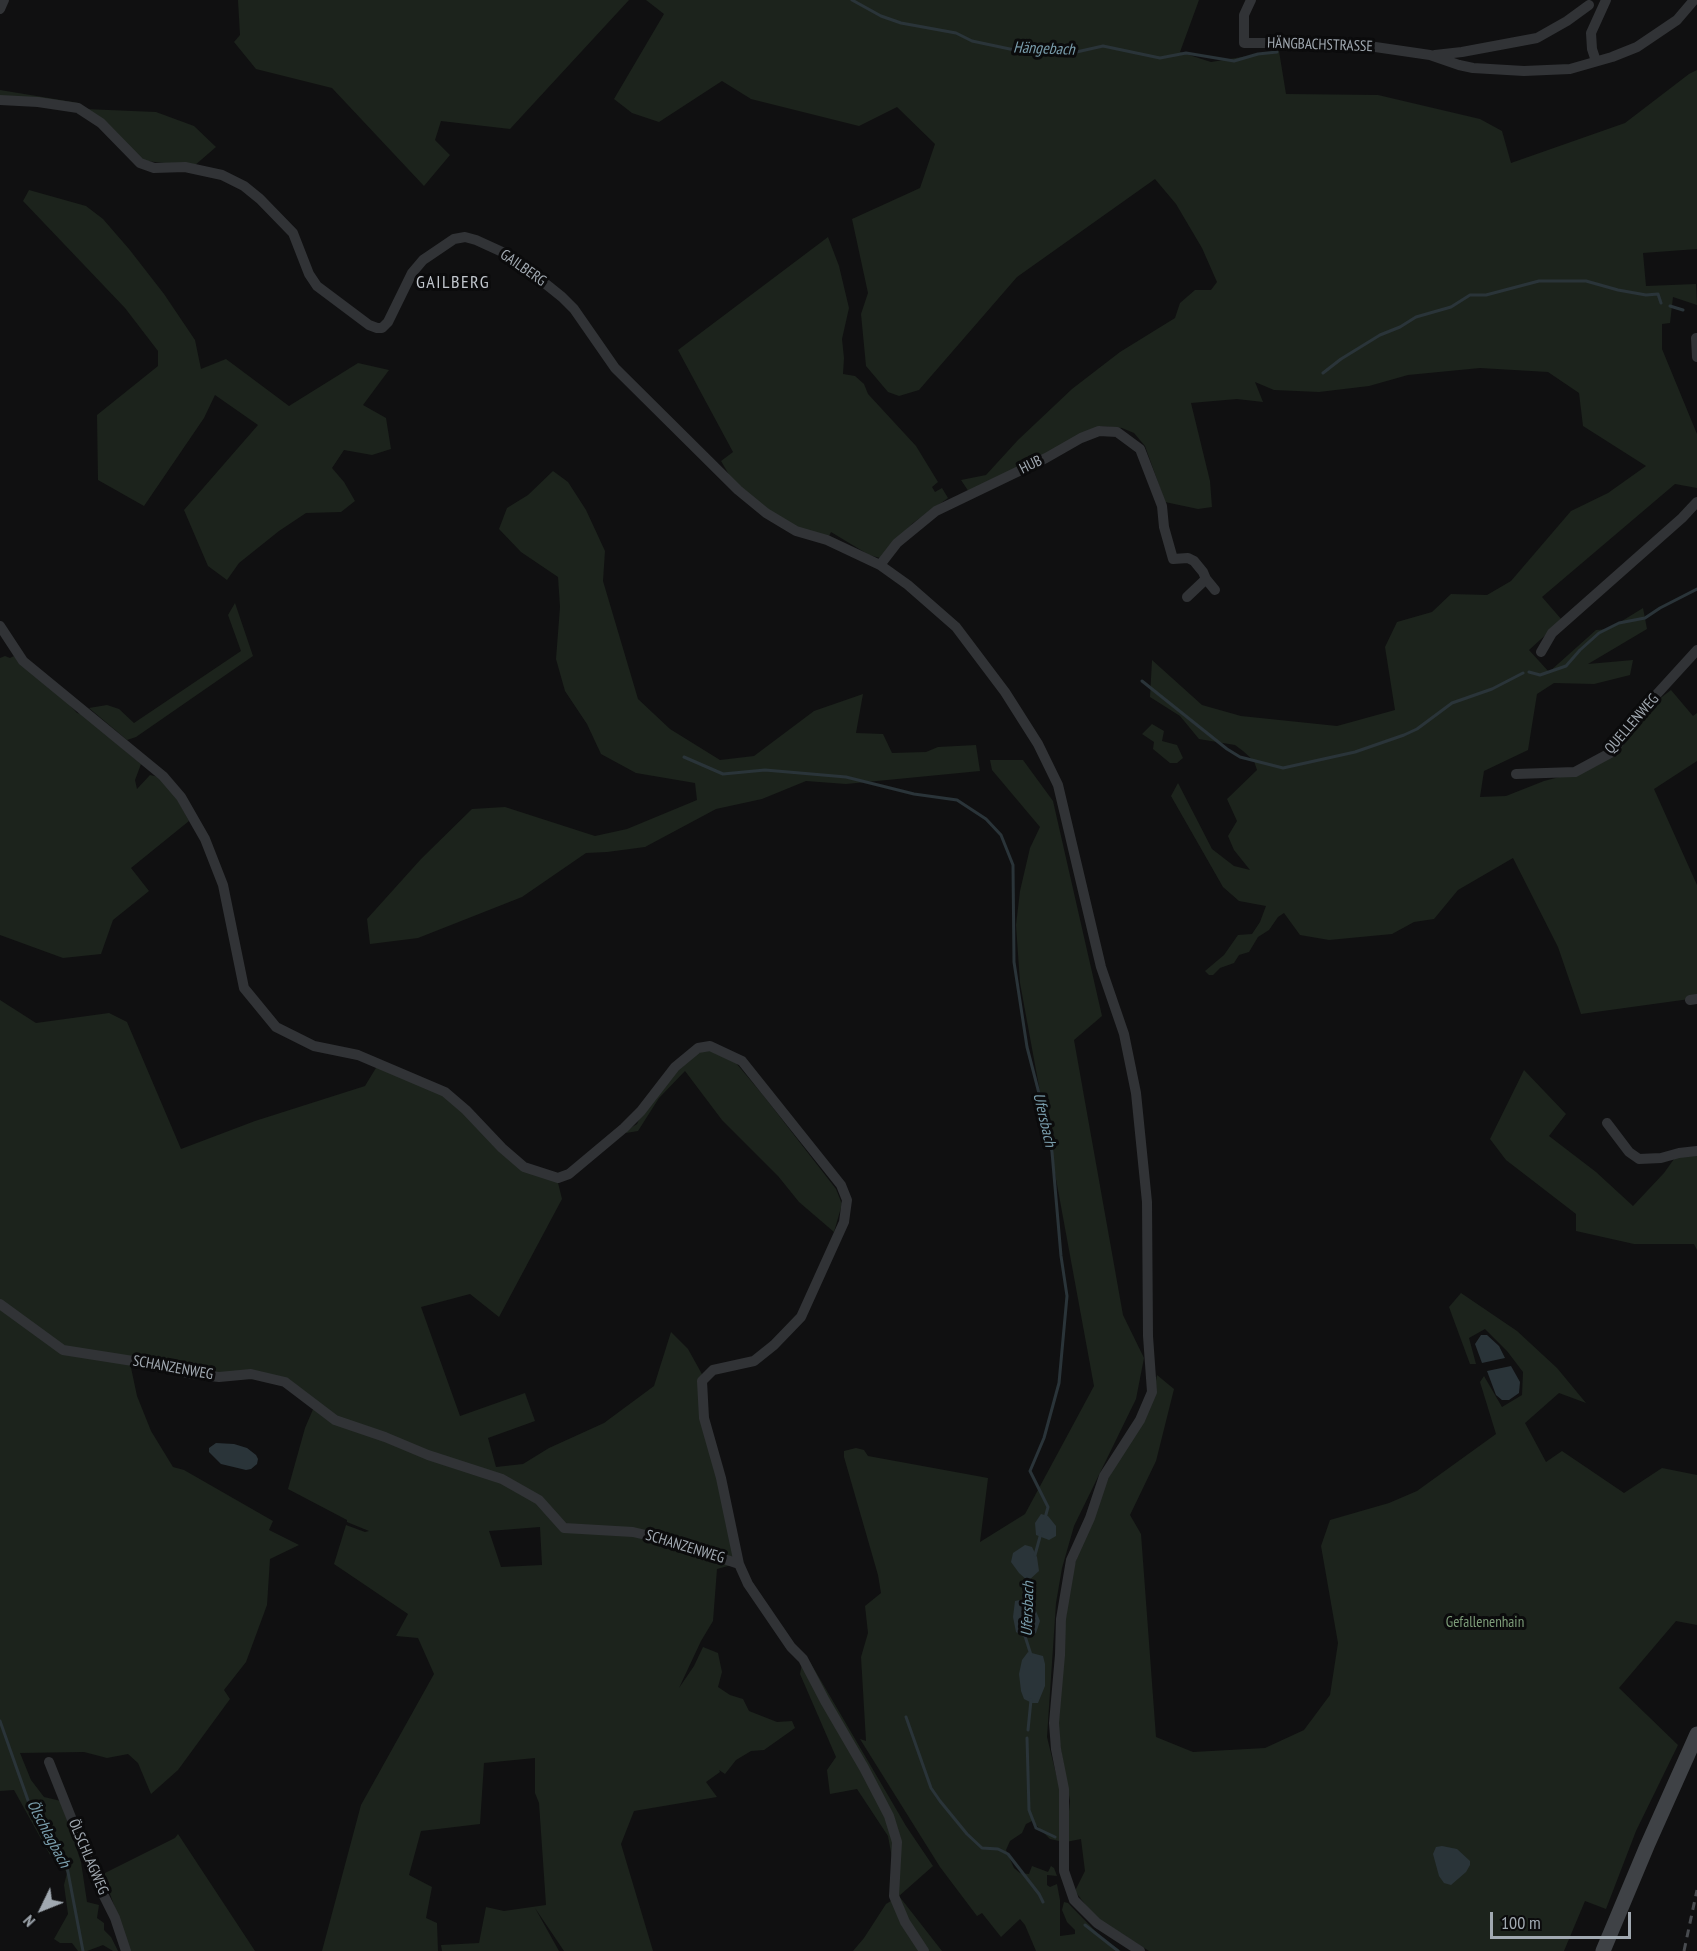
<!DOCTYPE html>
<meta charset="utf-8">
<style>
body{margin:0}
#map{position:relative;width:1697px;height:1951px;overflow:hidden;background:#101011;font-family:"PT Sans Narrow",sans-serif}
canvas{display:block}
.north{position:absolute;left:12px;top:1879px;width:60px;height:60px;-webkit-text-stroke:4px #0b0b0c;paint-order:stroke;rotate:227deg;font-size:16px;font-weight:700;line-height:24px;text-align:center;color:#a1a9b1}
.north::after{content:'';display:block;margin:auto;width:21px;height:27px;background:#a1a9b1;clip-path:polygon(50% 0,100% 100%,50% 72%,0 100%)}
.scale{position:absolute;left:1490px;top:1912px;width:141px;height:27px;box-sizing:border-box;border:3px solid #a1a9b1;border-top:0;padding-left:8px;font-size:18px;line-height:21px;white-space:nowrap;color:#a1a9b1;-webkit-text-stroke:4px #0b0b0c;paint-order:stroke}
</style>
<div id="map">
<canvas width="1697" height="1951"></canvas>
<div class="north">N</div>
<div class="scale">100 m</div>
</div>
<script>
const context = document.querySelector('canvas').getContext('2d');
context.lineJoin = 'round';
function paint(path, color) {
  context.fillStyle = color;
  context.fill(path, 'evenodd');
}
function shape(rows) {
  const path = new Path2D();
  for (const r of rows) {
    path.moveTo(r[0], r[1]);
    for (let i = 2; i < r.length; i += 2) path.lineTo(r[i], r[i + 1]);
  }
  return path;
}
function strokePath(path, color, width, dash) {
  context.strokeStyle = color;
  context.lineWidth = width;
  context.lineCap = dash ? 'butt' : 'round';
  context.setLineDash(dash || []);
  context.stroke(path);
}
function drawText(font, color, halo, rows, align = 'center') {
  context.font = font + ' "PT Sans Narrow",sans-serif';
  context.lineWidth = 6;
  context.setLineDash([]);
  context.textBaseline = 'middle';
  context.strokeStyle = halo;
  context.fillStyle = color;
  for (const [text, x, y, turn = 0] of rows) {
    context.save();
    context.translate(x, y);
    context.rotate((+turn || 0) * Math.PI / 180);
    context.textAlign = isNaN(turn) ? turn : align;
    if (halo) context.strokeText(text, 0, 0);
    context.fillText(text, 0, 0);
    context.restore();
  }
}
paint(shape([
 [238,0,629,0,510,129,441,121,435,140,450,155,424,186,332,88,256,69,234,42,240,35],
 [646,0,1199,0,1180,52,1211,62,1279,51,1286,94,1378,95,1480,119,1502,131,1511,163,1625,123,1689,74,1697,70,1697,249,1643,253,1646,286,1696,284,1697,305,1673,297,1670,323,1662,324,1662,349,1697,434,1697,488,1675,484,1542,597,1562,620,1529,650,1549,672,1596,630,1609,629,1643,608,1647,629,1588,664,1633,660,1630,675,1594,684,1554,683,1537,694,1528,750,1484,771,1480,797,1506,796,1544,781,1590,769,1650,706,1671,690,1693,716,1697,713,1697,761,1654,789,1697,885,1697,998,1581,1014,1558,947,1513,858,1458,890,1434,919,1414,922,1392,934,1329,940,1300,935,1284,913,1278,917,1269,930,1258,937,1249,952,1239,955,1234,963,1220,968,1213,975,1209,975,1205,971,1224,955,1238,935,1252,934,1260,922,1266,906,1239,901,1223,887,1171,796,1178,783,1212,849,1234,866,1250,870,1234,850,1228,836,1237,821,1227,799,1257,770,1254,761,1243,751,1235,745,1199,739,1180,716,1150,697,1152,660,1202,705,1241,716,1337,726,1395,710,1385,647,1397,622,1432,612,1451,594,1487,595,1511,581,1571,511,1608,493,1646,466,1583,426,1579,393,1548,372,1480,368,1408,375,1369,386,1319,392,1274,390,1255,382,1263,402,1237,399,1191,403,1210,481,1212,507,1198,509,1165,502,1145,446,1134,433,1122,428,1101,426,969,492,961,480,986,475,1018,440,1072,389,1120,352,1175,318,1180,303,1195,290,1211,290,1217,282,1202,248,1176,204,1155,179,1017,277,919,390,899,396,888,392,866,366,861,314,868,293,852,219,920,188,935,144,897,107,859,126,751,99,722,81,659,122,632,113,614,99,664,14],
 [0,90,79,103,85,109,156,112,194,126,216,147,194,166,145,161,132,151,106,123,79,106,22,97,0,96],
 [29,190,86,206,103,219,129,249,164,294,195,340,201,369,226,359,289,406,358,363,389,370,363,405,386,418,391,449,372,455,344,450,332,468,344,482,355,501,341,512,306,513,279,531,239,563,227,580,208,566,184,510,258,425,215,395,204,418,144,506,98,480,97,415,158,366,158,351,125,308,23,201],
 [828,237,839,266,849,308,842,339,844,358,843,374,855,376,864,384,868,394,916,446,938,482,932,487,935,492,942,488,948,498,913,523,880,558,869,555,831,532,827,540,796,531,738,490,721,461,733,452,678,350],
 [553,471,568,482,586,510,605,551,603,581,638,699,670,729,720,760,754,756,814,711,863,694,856,733,883,734,892,753,926,752,938,747,976,745,980,771,846,784,806,781,762,799,716,809,645,847,607,852,586,853,522,897,418,938,370,944,367,919,421,859,472,809,505,807,595,836,627,829,697,800,695,783,636,773,601,754,587,724,565,691,556,659,560,607,558,577,521,552,499,529,507,508,528,495],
 [235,603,253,656,136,737,127,740,89,708,107,705,119,709,134,723,241,651,228,615],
 [5,656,10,658,14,656,67,702,77,713,82,714,141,764,135,780,137,789,150,775,159,777,177,799,189,821,131,868,149,891,113,920,101,954,63,958,0,935,0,658],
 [1152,724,1164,731,1162,741,1177,745,1183,758,1177,763,1170,763,1153,749,1154,742,1142,734],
 [990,760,1023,760,1053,801,1102,1016,1074,1040,1123,1315,1144,1358,1136,1399,1074,1526,1062,1568,1056,1603,1047,1737,1060,1790,1059,1841,1050,1839,1032,1821,1026,1824,1022,1833,1010,1841,1006,1850,1014,1868,1020,1873,1029,1874,1032,1866,1048,1872,1051,1866,1054,1868,1057,1876,1047,1875,1047,1885,1050,1887,1057,1884,1060,1900,1060,1936,1075,1934,1075,1930,1067,1922,1062,1910,1064,1902,1068,1903,1101,1937,1121,1951,1036,1951,1025,1925,1020,1919,1001,1937,982,1913,977,1916,940,1867,860,1739,866,1741,861,1657,868,1633,865,1606,881,1593,878,1575,844,1457,844,1451,856,1448,864,1450,868,1456,988,1478,980,1542,1025,1514,1094,1386,1020,983,1016,925,1020,891,1030,848,1040,827,992,770],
 [0,1000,36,1023,109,1013,127,1022,181,1149,255,1121,365,1086,379,1063,445,1092,525,1168,557,1179,562,1199,499,1317,470,1294,421,1307,460,1416,525,1393,535,1421,488,1438,496,1467,523,1464,549,1448,604,1423,654,1386,671,1332,688,1349,703,1376,704,1418,739,1563,717,1569,713,1621,701,1641,679,1688,694,1666,703,1647,718,1653,722,1672,718,1687,730,1695,743,1699,749,1711,777,1722,792,1721,795,1728,764,1750,751,1751,736,1760,725,1774,719,1770,720,1772,706,1782,717,1797,634,1811,621,1844,653,1951,564,1951,535,1908,559,1951,442,1951,441,1945,479,1943,486,1907,504,1911,546,1905,539,1803,535,1793,535,1758,484,1763,480,1824,421,1831,409,1875,432,1887,426,1918,437,1923,438,1951,322,1951,361,1805,434,1674,418,1638,396,1636,408,1614,334,1564,346,1525,365,1532,369,1531,347,1522,347,1520,288,1489,305,1428,314,1407,287,1382,130,1363,137,1396,151,1431,173,1467,184,1470,273,1521,269,1530,299,1545,270,1559,267,1605,246,1662,224,1690,230,1699,178,1770,151,1794,138,1763,128,1754,107,1758,84,1752,20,1753,31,1780,44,1797,61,1801,81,1862,87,1902,99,1905,97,1918,104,1923,104,1930,111,1937,118,1951,113,1951,103,1945,87,1951,78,1951,72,1943,60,1943,54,1939,68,1914,64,1885,67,1873,59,1859,50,1855,14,1790,0,1791],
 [540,1527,542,1565,501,1567,489,1531],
 [709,1050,736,1063,763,1095,836,1189,842,1204,834,1232,799,1202,778,1176,722,1120,685,1071,659,1098,638,1131,626,1133,627,1130,637,1124,641,1115,677,1070,696,1053],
 [1524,1070,1566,1114,1549,1136,1596,1172,1633,1206,1664,1173,1679,1152,1697,1151,1697,1250,1694,1244,1634,1244,1576,1231,1576,1214,1506,1160,1490,1139],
 [1461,1293,1517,1331,1557,1368,1586,1403,1559,1393,1525,1423,1546,1462,1562,1451,1624,1493,1662,1468,1697,1475,1697,1625,1676,1621,1619,1688,1678,1745,1636,1831,1606,1909,1585,1901,1564,1951,1149,1951,1097,1918,1087,1907,1075,1891,1085,1871,1081,1839,1066,1842,1070,1801,1058,1733,1064,1634,1071,1574,1104,1486,1153,1398,1157,1375,1174,1389,1156,1461,1130,1515,1141,1534,1156,1737,1193,1752,1265,1748,1304,1730,1330,1695,1338,1643,1321,1546,1330,1520,1389,1503,1417,1491,1496,1434,1480,1382,1484,1376,1502,1407,1522,1395,1523,1372,1507,1351,1485,1329,1469,1338,1476,1364,1470,1364,1449,1307],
 [803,1659,810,1662,906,1826,933,1866,899,1896,942,1951,853,1951,864,1938,886,1904,899,1896,888,1836,857,1789,830,1794,827,1770,836,1757,800,1674],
 [178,1834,255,1951,130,1951,103,1874,175,1838]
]), '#1c231c');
paint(shape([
 [1481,1335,1487,1335,1499,1346,1505,1358,1482,1363,1475,1344],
 [1511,1366,1520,1382,1519,1393,1509,1400,1502,1400,1496,1395,1487,1371],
 [216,1443,234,1444,247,1448,256,1455,258,1459,257,1464,251,1469,246,1470,221,1464,209,1452,209,1448],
 [1041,1514,1048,1516,1056,1526,1056,1536,1049,1540,1036,1535,1035,1523],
 [1025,1545,1032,1547,1037,1557,1039,1571,1028,1581,1019,1573,1011,1562,1013,1553],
 [1029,1598,1032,1601,1040,1621,1036,1633,1025,1638,1016,1632,1013,1617,1015,1601],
 [1028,1652,1043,1656,1045,1664,1045,1686,1038,1703,1032,1703,1024,1699,1021,1691,1019,1674,1022,1660],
 [1442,1846,1457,1849,1470,1861,1470,1865,1466,1872,1451,1885,1444,1883,1439,1876,1433,1854,1436,1847]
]), '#2a3439');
strokePath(shape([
 [852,0,881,16,901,23,956,33,972,41,1024,52,1046,50,1072,53,1103,46,1160,58,1186,53,1234,61,1258,54,1277,52],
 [1670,306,1683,310],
 [1323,373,1341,359,1380,335,1400,327,1416,317,1451,307,1470,295,1486,295,1539,281,1586,281,1618,290,1646,295,1658,294,1661,303],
 [1529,672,1540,675,1566,666,1580,650,1599,633,1619,623,1645,618,1660,608,1697,589],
 [1142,681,1227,749,1240,757,1283,768,1355,752,1404,735,1417,729,1452,703,1492,689,1523,673],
 [684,757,723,774,765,770,846,777,914,794,957,800,986,819,1001,835,1013,865,1014,962,1027,1047,1041,1101,1052,1152,1061,1256,1067,1296,1059,1383,1044,1438,1030,1471,1048,1507,1045,1518],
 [1035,1555,1041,1533],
 [1026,1602,1028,1579],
 [1025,1636,1031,1655],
 [906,1717,931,1788,940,1801,967,1834,982,1848,998,1849,1008,1854,1039,1894,1043,1902],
 [0,1721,30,1806,67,1867,83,1951],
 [1028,1730,1031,1700],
 [1027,1738,1029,1810,1036,1828,1055,1837],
 [1085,1925,1118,1951]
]), '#2a3439', 3);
strokePath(shape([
 [1251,0,1244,15,1244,43,1348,43,1430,55,1459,65,1473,68,1524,71,1570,69,1612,57,1637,47,1677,20,1694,0],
 [0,9,4,0],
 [1435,55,1462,52,1537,38,1567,21,1589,5],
 [1596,61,1592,49,1591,33,1606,0],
 [0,100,38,102,78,108,101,123,140,163,154,168,185,167,222,175,244,186,260,199,293,233,309,274,317,286,369,325,377,328,382,328,388,322,412,273,423,260,454,239,465,237,476,240,511,256,562,297,574,309,615,368,738,490,766,513,796,531,827,540,880,565,908,585,956,627,1005,692,1038,744,1058,785,1101,967,1124,1034,1136,1093,1147,1202,1148,1336,1152,1392,1140,1420,1104,1476,1090,1518,1071,1560,1061,1619,1060,1655,1054,1723,1056,1749,1064,1789,1064,1871,1074,1900,1097,1923,1140,1951],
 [1696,338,1697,357],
 [880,565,897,543,936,511,1046,458,1081,438,1099,431,1117,432,1140,449,1162,506,1164,527,1173,559,1188,558,1194,561,1203,572,1206,579],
 [1187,597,1206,579,1215,590],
 [0,626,23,661,163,776,181,797,205,839,223,885,244,988,276,1027,314,1046,358,1055,445,1092,466,1110,502,1148,524,1167,558,1178,569,1174,624,1128,641,1111,675,1067,698,1048,710,1046,742,1061,841,1185,847,1200,844,1222,801,1317,774,1345,754,1361,713,1370,702,1381,704,1418,721,1478,739,1564,748,1584,791,1647,803,1659,825,1701,864,1768,889,1816,897,1842,894,1896,905,1922,924,1951],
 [1541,652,1552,633,1682,518,1697,502],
 [1516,774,1575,772,1612,752,1646,706,1697,650],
 [1690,1000,1697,999],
 [1607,1123,1629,1152,1639,1159,1661,1158,1679,1153,1697,1151],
 [0,1304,63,1350,133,1361,193,1374,219,1377,251,1374,285,1382,335,1420,385,1437,428,1455,502,1479,539,1500,564,1528,633,1532,667,1540,739,1564],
 [49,1762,96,1880,115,1918,126,1951]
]), '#313336', 10);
strokePath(shape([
 [1603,1951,1647,1846,1697,1734]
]), '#3f4246', 15);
strokePath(shape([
 [1684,1951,1697,1890]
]), '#484b4f', 3, [8, 6]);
drawText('15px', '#a1a9b1', '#0b0b0c', [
 ["HÄNGBACHSTRASSE",1320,45,2],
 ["GAILBERG",523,268,35],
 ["HUB",1031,465,-26],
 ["QUELLENWEG",1632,724,-49],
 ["SCHANZENWEG",173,1368,10],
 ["SCHANZENWEG",685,1547,17],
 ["ÖLSCHLAGWEG",88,1857,67]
]);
drawText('15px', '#7d9c79', '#0b0b0c', [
 ["Gefallenenhain",1485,1623]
]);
drawText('italic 16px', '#799dac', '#0b0b0c', [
 ["Hängebach",1044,49,2],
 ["Ufersbach",1044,1120,77],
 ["Ufersbach",1028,1609,-88],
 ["Ölschlagbach",48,1834,62]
]);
context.letterSpacing = '1.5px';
drawText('18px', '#c2c7ce', '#0b0b0c', [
 ["GAILBERG",453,283]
]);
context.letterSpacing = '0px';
</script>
